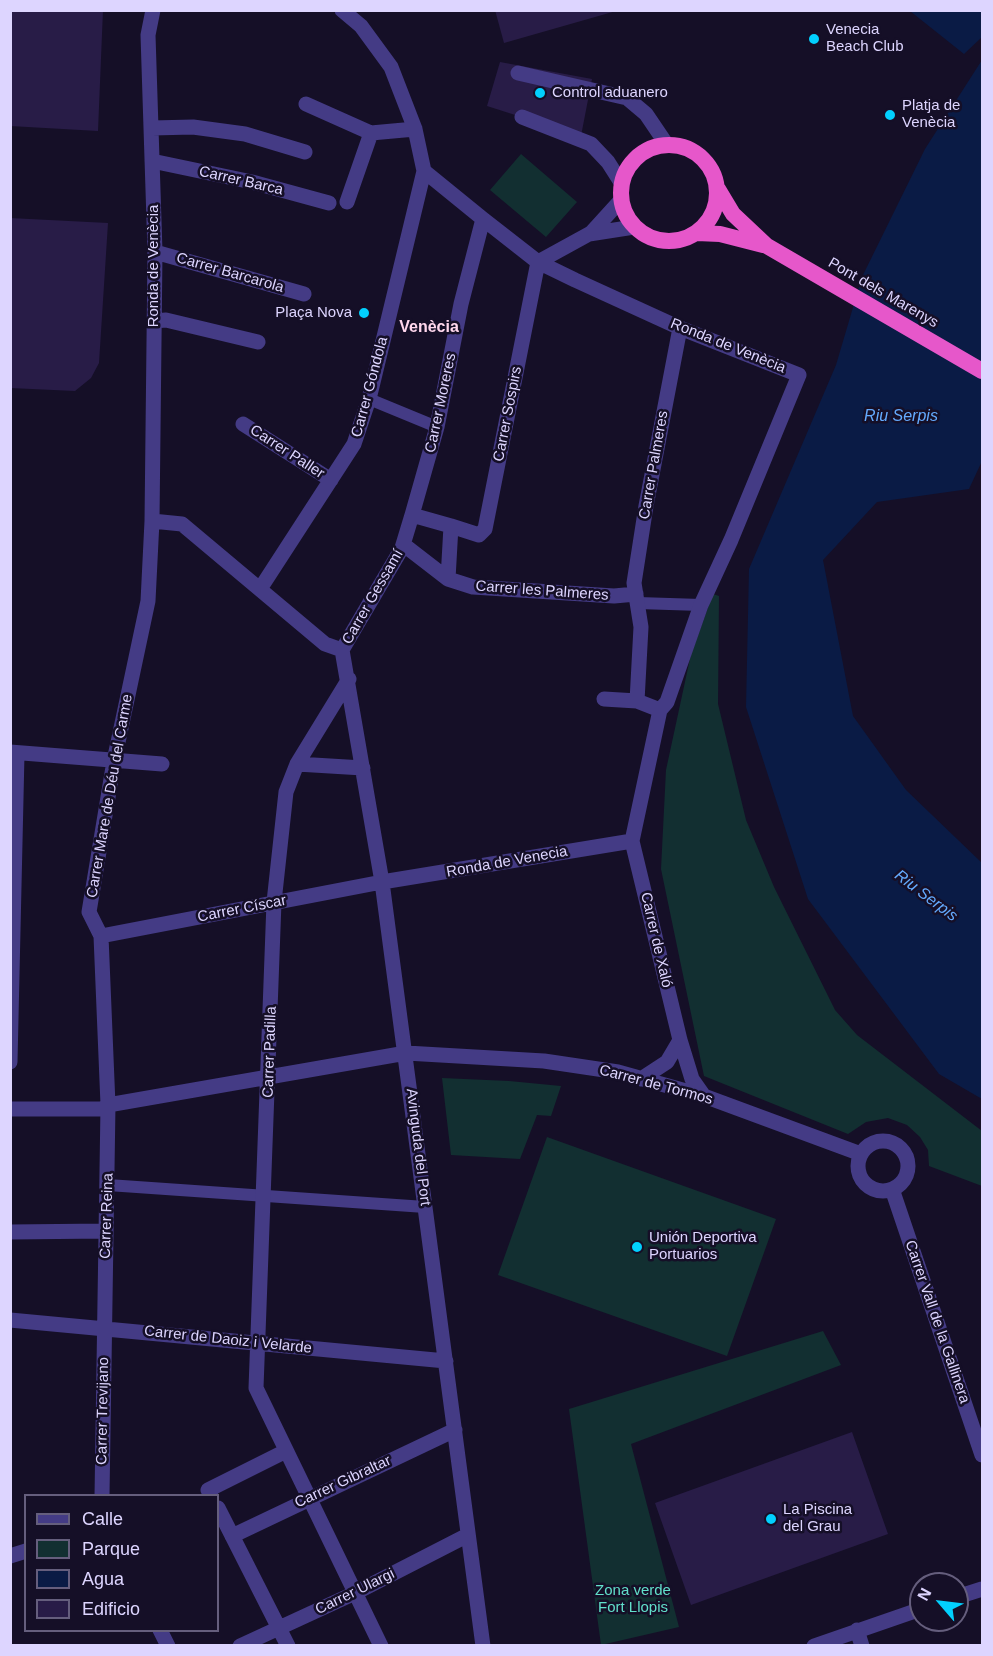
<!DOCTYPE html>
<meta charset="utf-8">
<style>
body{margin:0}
#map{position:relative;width:993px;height:1656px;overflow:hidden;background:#150f27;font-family:Helvetica,sans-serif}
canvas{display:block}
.frame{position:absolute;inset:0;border:12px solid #ddd5ff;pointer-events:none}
.legend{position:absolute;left:24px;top:1494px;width:195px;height:138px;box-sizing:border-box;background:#150f27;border:2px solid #655e7d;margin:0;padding:8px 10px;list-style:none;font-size:18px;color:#ddd5ff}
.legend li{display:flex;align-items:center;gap:12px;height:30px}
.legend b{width:30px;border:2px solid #655e7d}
.north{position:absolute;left:909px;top:1572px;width:60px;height:60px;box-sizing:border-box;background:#150f27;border:2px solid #655e7d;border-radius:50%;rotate:298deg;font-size:16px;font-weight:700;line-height:24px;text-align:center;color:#ddd5ff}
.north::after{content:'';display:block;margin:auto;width:21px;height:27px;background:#02d0fe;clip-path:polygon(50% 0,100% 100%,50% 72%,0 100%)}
</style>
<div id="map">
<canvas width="993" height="1656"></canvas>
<div class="frame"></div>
<ul class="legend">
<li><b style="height:8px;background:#443b85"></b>Calle</li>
<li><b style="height:16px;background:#122f31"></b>Parque</li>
<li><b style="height:16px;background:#0a1b45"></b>Agua</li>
<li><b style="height:16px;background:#281c47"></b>Edificio</li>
</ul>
<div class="north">N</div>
</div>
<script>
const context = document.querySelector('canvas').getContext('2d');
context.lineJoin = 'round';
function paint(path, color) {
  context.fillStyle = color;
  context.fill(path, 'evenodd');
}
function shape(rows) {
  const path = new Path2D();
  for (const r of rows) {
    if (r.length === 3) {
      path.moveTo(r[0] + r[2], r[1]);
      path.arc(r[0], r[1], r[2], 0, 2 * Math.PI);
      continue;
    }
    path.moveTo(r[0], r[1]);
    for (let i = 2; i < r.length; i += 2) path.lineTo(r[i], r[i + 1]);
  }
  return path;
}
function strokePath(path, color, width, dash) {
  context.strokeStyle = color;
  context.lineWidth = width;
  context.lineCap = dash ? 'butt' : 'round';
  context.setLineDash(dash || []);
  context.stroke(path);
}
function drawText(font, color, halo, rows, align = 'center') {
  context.font = font + ' Helvetica,sans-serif';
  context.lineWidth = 5;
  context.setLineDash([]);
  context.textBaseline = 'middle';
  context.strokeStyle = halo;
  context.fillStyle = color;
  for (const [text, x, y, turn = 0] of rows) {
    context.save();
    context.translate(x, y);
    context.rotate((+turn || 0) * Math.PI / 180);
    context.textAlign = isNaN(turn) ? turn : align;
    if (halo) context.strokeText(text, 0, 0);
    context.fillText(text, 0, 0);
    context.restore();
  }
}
paint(shape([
 [521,154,577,202,546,237,490,190],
 [713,594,719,596,718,704,746,820,774,887,835,1010,857,1035,982,1131,982,1186,929,1166,928,1150,920,1137,907,1125,888,1118,866,1122,848,1134,704,1076,661,869,666,770,691,654],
 [442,1078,509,1081,561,1086,551,1116,537,1115,520,1159,451,1155],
 [547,1137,776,1219,727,1356,498,1275],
 [823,1331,841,1365,631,1444,679,1627,601,1645,569,1409]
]), '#122f31');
paint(shape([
 [910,11,982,11,982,37,964,54],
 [982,60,982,461,969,489,877,502,823,560,853,716,906,790,982,863,982,1099,939,1074,808,899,746,707,749,569,836,365,862,277,925,149]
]), '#0a1b45');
paint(shape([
 [10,10,103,10,98,131,10,126],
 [495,10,616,10,616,11,504,43],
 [500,62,592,79,581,136,487,106],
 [10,218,108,223,99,363,91,378,75,391,10,388],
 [852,1432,888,1534,691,1605,655,1503]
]), '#281c47');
strokePath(shape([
 [369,399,437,427],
 [638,603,701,605],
 [108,1185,425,1207]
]), '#443b85', 12);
strokePath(shape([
 [342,10,361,26,391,67,415,129,424,171,483,219,538,262,575,280,680,328,799,375,731,540,701,605,667,702,660,710,632,841,680,1040,692,1079,704,1096],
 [518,73,627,98,646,114,667,145],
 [306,104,371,133,415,129],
 [522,117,591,144,608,162,622,184],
 [152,128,193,127,245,134,305,152],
 [152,161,252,182,329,203],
 [347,202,371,133],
 [591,233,621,200],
 [155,252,304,294],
 [538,262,589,234,634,227],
 [154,321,166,320,258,342],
 [243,424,331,480],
 [412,515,437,427,461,304,483,219],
 [152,521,182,524,325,644,342,650],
 [451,526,479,535,485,529,538,262],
 [448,579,473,587,614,596,636,594],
 [260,589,354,444,369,399,424,171],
 [342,650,382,882,483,1646],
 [342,650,402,548,412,515,451,526,448,579,404,545],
 [349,679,297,764,286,792,274,902,256,1388,381,1646],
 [604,699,637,701,660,710],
 [637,701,641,627,634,583,646,506,680,328],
 [10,752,162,764],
 [297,764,363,768],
 [101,936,382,882,632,841],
 [10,1062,17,754],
 [641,1079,667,1062,680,1040],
 [10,1109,102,1109,108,1105,406,1053,544,1061,618,1072,704,1096,861,1154],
 [883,1166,25],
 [892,1189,982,1455],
 [10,1232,105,1231],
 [10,1320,446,1361],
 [102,1496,108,1105,101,936,89,912,114,761,148,601,152,521,155,252,148,35,153,10],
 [211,1496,208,1490,286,1451],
 [218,1508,288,1646],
 [232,1536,455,1430],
 [10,1556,26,1551],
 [957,1597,982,1589],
 [160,1630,168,1646],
 [857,1630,862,1646],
 [240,1646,355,1593,468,1535],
 [814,1646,921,1609]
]), '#443b85', 15);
strokePath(shape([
 [669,193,48],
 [718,189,733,214,767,246,982,371],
 [697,233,720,234,763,245]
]), '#e657ca', 16);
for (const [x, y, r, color] of [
 [814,39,6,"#02d0fe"],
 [540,93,6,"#02d0fe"],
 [890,115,6,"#02d0fe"],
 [364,313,6,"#02d0fe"],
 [637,1247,6,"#02d0fe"],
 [771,1519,6,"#02d0fe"]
]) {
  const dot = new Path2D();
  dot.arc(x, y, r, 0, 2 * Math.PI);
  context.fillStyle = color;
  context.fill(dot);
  strokePath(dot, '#150f27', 2);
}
drawText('15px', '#ddd5ff', '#150f27', [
 ["Venecia",826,30],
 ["Beach Club",826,47],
 ["Control aduanero",552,93],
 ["Platja de",902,106],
 ["Venècia",902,123],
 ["Plaça Nova",352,313,"right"],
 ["Unión Deportiva",649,1238],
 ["Portuarios",649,1255],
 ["La Piscina",783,1510],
 ["del Grau",783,1527]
], 'left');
drawText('15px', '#ddd5ff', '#150f27', [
 ["Carrer Barca",241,181,13],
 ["Ronda de Venècia",154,266,-90],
 ["Carrer Barcarola",230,273,16],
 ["Pont dels Marenys",883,293,30],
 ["Ronda de Venècia",728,346,22],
 ["Carrer Góndola",370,387,-75],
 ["Carrer Moreres",441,403,-78],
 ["Carrer Sospirs",508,414,-79],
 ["Carrer Paller",287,452,33],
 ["Carrer Palmeres",654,465,-80],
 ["Carrer les Palmeres",542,591,4],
 ["Carrer Gessamí",373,597,-60],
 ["Carrer Mare de Déu del Carme",110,796,-80],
 ["Ronda de Venecia",507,862,-10],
 ["Carrer Císcar",242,909,-11],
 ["Carrer de Xaló",656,940,77],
 ["Carrer Padilla",270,1052,-88],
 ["Carrer de Tormos",656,1085,15],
 ["Avinguda del Port",418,1147,83],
 ["Carrer Reina",107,1216,-88],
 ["Carrer Vall de la Gallinera",937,1322,71],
 ["Carrer de Daoiz i Velarde",228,1340,6],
 ["Carrer Trevijano",103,1411,-89],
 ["Carrer Gibraltar",343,1482,-25],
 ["Carrer Ulargi",355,1592,-26]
]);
drawText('15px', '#61dfca', '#150f27', [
 ["Zona verde",633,1591],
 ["Fort Llopis",633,1608]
]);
drawText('bold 16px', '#ffd7ed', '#150f27', [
 ["Venècia",429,328]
]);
drawText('italic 16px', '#64aafe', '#150f27', [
 ["Riu Serpis",901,417],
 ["Riu Serpis",926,896,37]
]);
</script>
